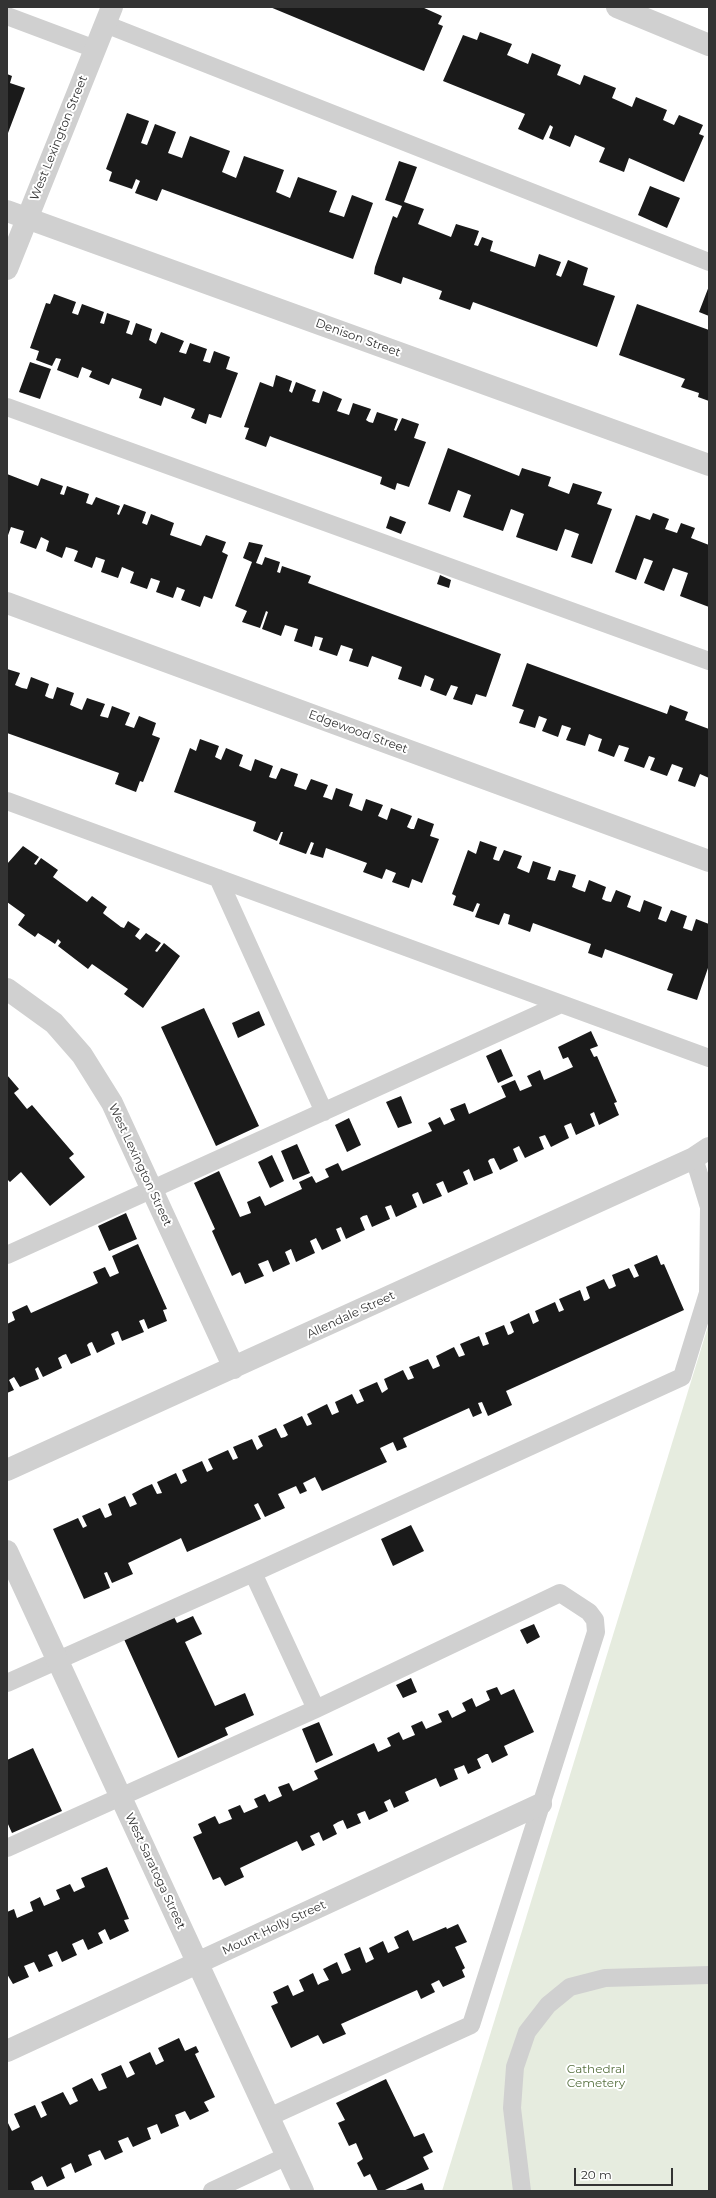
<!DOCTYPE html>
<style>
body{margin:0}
#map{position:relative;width:716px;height:2198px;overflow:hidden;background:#fff;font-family:Montserrat,sans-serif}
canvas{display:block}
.frame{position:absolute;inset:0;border:8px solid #333;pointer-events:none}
.scale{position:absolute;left:574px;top:2168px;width:99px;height:18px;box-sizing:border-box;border:2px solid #333;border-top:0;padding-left:5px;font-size:12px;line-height:14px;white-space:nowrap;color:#333;-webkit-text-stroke:3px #fff;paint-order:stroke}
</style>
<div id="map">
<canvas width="716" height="2198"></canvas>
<div class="frame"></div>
<div class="scale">20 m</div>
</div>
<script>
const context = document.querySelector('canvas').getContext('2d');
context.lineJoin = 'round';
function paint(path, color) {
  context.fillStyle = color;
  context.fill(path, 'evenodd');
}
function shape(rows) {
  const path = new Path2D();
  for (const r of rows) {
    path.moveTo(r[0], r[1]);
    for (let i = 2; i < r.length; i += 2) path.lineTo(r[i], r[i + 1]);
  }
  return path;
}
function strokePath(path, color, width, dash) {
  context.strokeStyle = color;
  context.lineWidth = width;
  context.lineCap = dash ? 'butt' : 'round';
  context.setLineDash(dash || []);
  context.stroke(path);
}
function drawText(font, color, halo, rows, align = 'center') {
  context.font = font + ' Montserrat,sans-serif';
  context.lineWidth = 4;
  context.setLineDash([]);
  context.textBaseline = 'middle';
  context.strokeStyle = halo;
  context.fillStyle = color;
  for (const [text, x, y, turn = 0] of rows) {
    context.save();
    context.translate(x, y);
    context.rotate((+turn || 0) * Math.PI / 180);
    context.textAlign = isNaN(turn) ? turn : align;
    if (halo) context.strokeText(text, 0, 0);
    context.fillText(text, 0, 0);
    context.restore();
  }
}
paint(shape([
 [709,1323,709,2191,442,2191]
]), '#e6ecdf');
paint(shape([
 [270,7,422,7,442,16,438,24,443,26,424,71],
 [480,32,512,44,507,55,528,64,532,53,561,65,557,75,569,80,580,85,584,75,616,88,612,98,632,107,636,97,667,110,663,120,674,125,679,115,703,125,699,134,704,136,684,182,629,158,624,172,599,162,605,148,575,135,570,147,549,138,553,127,550,125,543,140,518,129,525,114,443,81,463,35,477,40],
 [7,74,12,76,10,83,25,88,8,133],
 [127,113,149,121,141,143,147,145,155,124,176,132,168,153,182,158,190,136,230,151,222,172,236,178,244,156,284,170,276,192,290,198,298,177,337,191,329,212,344,217,352,195,373,203,353,259,162,189,157,201,135,193,140,181,136,179,132,189,109,181,112,172,106,169],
 [399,161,417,167,404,202,424,209,418,224,451,237,456,224,479,231,474,245,478,246,482,237,493,241,490,251,535,267,539,254,561,262,556,275,561,277,568,260,588,268,583,285,615,296,597,347,473,302,470,310,439,299,442,291,403,277,401,284,374,274,375,267,393,216,397,218,402,206,385,200],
 [650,186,680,198,667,228,638,215],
 [709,286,709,316,699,312],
 [54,294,76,302,72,313,78,315,82,304,104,312,100,323,104,324,107,313,130,321,126,333,132,335,136,323,152,329,149,340,154,343,156,344,161,332,184,341,179,352,186,354,190,343,207,349,203,361,210,363,214,351,230,357,226,369,238,373,221,418,209,414,206,424,191,418,195,409,166,398,164,397,161,406,139,398,142,389,112,378,109,385,89,377,92,371,82,367,78,378,57,370,61,359,56,358,52,366,36,360,39,351,30,348,46,303,50,304],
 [637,304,709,330,709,401,698,397,699,393,681,387,685,379,619,355],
 [30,362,51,369,40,399,19,392],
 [276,375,292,381,289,391,292,393,296,382,316,390,312,401,319,403,323,391,342,399,337,411,349,415,353,403,371,409,366,420,369,422,373,423,377,412,398,419,394,430,396,431,402,418,419,424,414,438,426,442,409,487,397,483,395,490,380,484,382,477,272,437,270,436,266,447,245,439,249,428,244,427,260,382,273,387],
 [448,448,519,476,522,468,551,477,548,486,569,494,573,483,602,492,597,504,612,509,592,564,571,557,579,534,571,531,565,529,557,551,516,537,524,514,511,509,503,531,463,517,471,495,458,490,450,512,428,504],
 [7,474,38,486,41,478,63,486,60,494,64,495,67,486,89,494,86,503,92,505,96,497,120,506,117,514,119,515,124,504,146,512,142,523,147,525,151,514,174,523,170,535,201,546,206,535,226,542,222,552,228,555,212,599,204,596,200,607,181,600,185,590,177,587,173,598,156,592,160,581,151,578,147,589,130,583,134,572,122,567,118,578,101,572,105,560,96,557,92,568,74,561,78,551,73,549,66,547,62,558,46,551,49,541,41,537,36,549,20,543,24,531,11,527,7,538],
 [653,513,669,519,665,529,677,533,681,523,695,528,691,538,709,545,709,607,680,596,688,573,673,568,664,591,644,583,653,561,644,558,636,580,615,572,636,515,650,520],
 [390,516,406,522,401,534,386,528],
 [249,542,263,545,256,563,262,565,265,557,280,562,277,572,280,573,282,566,311,576,308,583,501,654,486,697,476,694,472,705,453,699,458,687,451,685,446,696,430,690,434,679,425,675,421,687,398,679,402,667,372,656,368,667,349,661,353,649,341,645,337,656,319,650,323,638,315,636,312,647,294,641,298,629,285,625,281,636,262,629,268,612,266,611,260,628,242,622,247,611,235,606,252,562,243,558],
 [440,575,451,580,449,588,437,584],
 [527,663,667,714,670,705,688,712,685,720,709,729,709,778,700,774,695,787,678,781,683,768,672,764,667,776,650,770,655,758,649,756,644,768,624,761,629,748,619,745,614,757,598,751,602,739,596,737,589,734,585,746,566,740,571,728,562,725,558,737,542,731,547,719,539,716,535,728,519,723,524,710,512,706],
 [7,669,20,673,15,685,22,688,27,689,31,677,49,684,45,696,49,698,53,699,57,687,74,693,70,705,82,710,87,698,105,704,100,716,108,718,112,706,130,713,125,725,134,728,139,716,156,723,152,735,160,738,143,782,140,781,136,792,115,784,119,773,7,733],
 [200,739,219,746,215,757,221,760,226,748,243,755,239,766,251,771,255,759,273,766,269,777,272,778,276,779,281,768,298,774,294,786,306,790,311,779,328,785,323,797,327,798,332,800,336,788,353,794,349,806,362,811,366,799,383,805,378,816,387,820,391,808,412,816,407,827,411,829,414,829,418,818,434,824,430,836,439,839,422,883,412,879,409,888,392,882,396,873,386,869,382,879,363,872,367,863,326,848,323,858,310,854,314,843,311,842,306,854,279,844,283,832,281,832,277,841,253,831,256,822,174,792,190,748,196,751],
 [480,841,497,847,493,859,495,860,499,861,504,850,522,856,517,868,529,873,533,861,551,867,547,879,550,880,555,881,559,870,576,875,572,887,579,890,585,892,589,880,606,887,602,899,606,901,611,902,616,890,631,896,627,907,640,912,644,900,662,907,658,919,666,922,671,910,687,916,683,928,692,931,696,919,709,924,709,965,697,1000,667,990,673,974,605,949,602,958,588,953,591,944,533,923,530,932,508,924,510,915,504,913,499,925,475,917,480,904,477,903,473,912,453,905,456,896,452,894,468,850,476,854],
 [23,846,39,857,34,864,36,865,41,858,58,870,53,877,87,902,92,896,107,907,103,913,104,914,121,927,124,928,128,921,140,929,135,936,140,940,146,933,161,943,155,951,157,952,164,943,180,956,143,1008,124,994,128,989,92,964,88,969,58,946,61,942,58,939,55,944,38,933,35,937,18,925,25,915,7,902,7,864],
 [204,1008,259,1126,216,1146,161,1027],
 [259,1011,265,1025,238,1038,232,1023],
 [591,1031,598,1046,590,1049,594,1057,597,1056,617,1102,614,1103,619,1115,599,1125,594,1112,590,1114,595,1126,576,1135,571,1123,566,1125,564,1126,569,1138,551,1147,545,1135,539,1137,544,1149,525,1158,519,1146,513,1149,518,1161,500,1170,494,1158,490,1159,488,1161,493,1173,474,1181,469,1169,463,1172,468,1184,448,1193,443,1181,436,1184,442,1196,423,1204,418,1192,413,1194,412,1195,417,1207,396,1217,391,1205,385,1207,390,1219,372,1227,367,1215,363,1216,360,1218,365,1230,346,1239,341,1227,336,1229,341,1241,322,1250,316,1238,310,1241,315,1253,296,1262,291,1249,285,1252,290,1264,273,1272,268,1260,258,1264,264,1276,245,1284,240,1272,232,1276,212,1231,215,1229,194,1183,219,1171,240,1217,251,1213,247,1202,260,1196,265,1206,302,1189,299,1182,312,1176,316,1183,329,1177,325,1169,338,1163,342,1171,432,1131,428,1123,440,1117,444,1125,455,1120,450,1109,465,1103,469,1114,506,1097,501,1086,515,1080,520,1091,532,1086,527,1076,540,1070,544,1080,573,1067,568,1057,563,1059,558,1047],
 [501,1049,513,1076,498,1083,486,1056],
 [7,1075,19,1089,14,1093,27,1109,32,1105,74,1154,69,1158,85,1177,50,1206,21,1172,10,1182,7,1179],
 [401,1096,412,1123,398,1128,386,1102],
 [349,1118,361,1145,347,1152,335,1125],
 [297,1144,310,1173,293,1180,281,1151],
 [272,1155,284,1181,270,1188,258,1162],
 [126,1213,137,1239,109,1251,98,1226],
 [138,1244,167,1309,163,1310,167,1321,148,1329,144,1319,139,1321,144,1332,122,1341,118,1331,115,1332,111,1334,115,1344,97,1353,92,1342,89,1343,87,1345,91,1355,71,1364,66,1354,63,1355,58,1358,62,1368,43,1377,38,1367,35,1369,39,1379,20,1387,14,1377,9,1380,14,1390,7,1393,7,1324,15,1320,12,1312,27,1305,31,1313,94,1285,98,1283,93,1272,105,1267,110,1277,119,1273,112,1256],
 [657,1255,661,1265,664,1264,684,1310,506,1391,512,1405,488,1416,482,1402,478,1403,482,1413,473,1417,469,1408,403,1438,407,1447,397,1451,393,1442,380,1448,387,1462,322,1491,315,1477,303,1483,307,1491,300,1494,296,1486,278,1494,285,1508,265,1517,258,1503,254,1505,261,1519,187,1552,181,1538,179,1539,128,1563,133,1574,112,1583,107,1572,104,1573,110,1588,84,1599,53,1529,78,1518,83,1528,87,1526,82,1516,100,1508,105,1518,108,1517,112,1515,108,1504,125,1496,130,1507,137,1504,132,1494,143,1488,152,1484,157,1494,162,1493,157,1482,176,1473,181,1484,187,1481,182,1470,202,1461,207,1472,213,1469,208,1459,228,1450,233,1460,238,1458,233,1447,252,1439,257,1450,263,1446,258,1436,276,1428,281,1438,285,1437,288,1435,283,1425,302,1416,307,1426,310,1425,312,1424,307,1414,327,1404,332,1415,339,1412,335,1402,352,1394,357,1404,364,1401,359,1390,377,1382,382,1393,388,1389,384,1379,403,1370,408,1380,414,1378,409,1367,428,1359,433,1369,440,1366,436,1356,454,1347,459,1357,465,1355,460,1344,479,1336,483,1346,489,1344,485,1333,504,1325,508,1335,511,1334,514,1332,510,1322,529,1313,533,1324,539,1321,535,1311,555,1302,559,1312,564,1310,559,1299,580,1290,584,1301,587,1300,590,1298,586,1287,604,1279,609,1289,612,1288,616,1286,612,1275,629,1268,634,1278,639,1276,634,1265],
 [411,1525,424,1551,393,1566,381,1539],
 [173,1615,177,1623,193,1616,202,1634,185,1642,215,1706,245,1693,254,1715,225,1728,228,1735,178,1758,123,1637],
 [534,1624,540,1637,527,1644,520,1630],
 [411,1678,417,1692,403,1698,396,1685],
 [497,1687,501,1695,514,1689,534,1732,504,1746,508,1755,492,1763,488,1754,486,1754,477,1759,481,1768,468,1774,464,1765,462,1766,454,1769,458,1779,440,1787,436,1778,405,1792,409,1801,394,1808,390,1799,384,1802,388,1811,369,1820,365,1811,362,1812,357,1814,361,1823,347,1829,343,1820,338,1822,333,1825,337,1834,323,1841,319,1832,310,1836,315,1845,302,1851,297,1841,240,1868,244,1877,225,1886,220,1877,213,1880,193,1837,202,1833,198,1824,215,1816,219,1824,232,1819,228,1810,240,1805,244,1813,258,1807,254,1799,265,1794,269,1802,282,1796,278,1787,289,1783,293,1791,318,1779,314,1771,374,1743,378,1752,391,1746,387,1738,399,1732,403,1740,415,1735,411,1726,422,1721,426,1729,442,1722,438,1714,448,1710,452,1718,466,1711,462,1703,472,1698,476,1707,490,1700,486,1691],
 [319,1722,333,1755,316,1763,302,1729],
 [33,1748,62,1811,12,1833,7,1822,7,1760],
 [107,1867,129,1919,124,1920,129,1931,110,1940,105,1929,98,1933,103,1943,88,1950,83,1939,72,1944,77,1955,62,1962,57,1951,53,1953,48,1955,53,1966,39,1972,34,1962,24,1966,29,1977,13,1984,7,1974,7,1912,14,1909,17,1918,33,1911,30,1902,40,1897,44,1906,60,1899,56,1890,70,1884,74,1892,85,1887,81,1878],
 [458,1924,467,1942,455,1947,465,1968,462,1970,465,1977,443,1987,439,1980,431,1984,435,1992,421,1999,417,1990,341,2024,346,2034,323,2044,318,2035,291,2048,271,2006,278,2003,273,1992,288,1985,293,1996,304,1991,299,1980,313,1973,318,1985,321,1983,329,1980,323,1969,337,1962,342,1974,347,1972,351,1970,344,1954,360,1947,366,1963,374,1959,369,1948,383,1941,388,1953,399,1948,394,1937,408,1930,413,1941,446,1927,447,1929],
 [179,2038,185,2051,196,2046,199,2052,195,2054,215,2097,204,2102,209,2111,190,2120,185,2111,175,2115,179,2126,161,2134,157,2124,147,2128,151,2139,133,2147,128,2137,118,2141,123,2152,105,2160,100,2150,88,2155,92,2165,75,2173,71,2163,61,2168,65,2178,47,2187,42,2176,31,2182,35,2191,7,2191,7,2121,12,2131,20,2127,14,2114,35,2105,41,2118,47,2115,41,2102,63,2092,70,2105,78,2101,72,2088,92,2078,99,2091,107,2088,101,2074,121,2065,127,2078,135,2074,129,2062,150,2052,156,2065,164,2061,158,2048],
 [386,2079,414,2137,424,2133,433,2152,423,2157,429,2169,383,2191,378,2191,370,2174,364,2177,357,2163,363,2159,356,2143,349,2146,338,2123,345,2120,336,2103],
 [422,2183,425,2191,403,2191]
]), '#1a1a1a');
strokePath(shape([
 [7,16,95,49],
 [105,24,709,262],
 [7,407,709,661],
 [7,801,709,1058],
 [218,878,324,1112],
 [7,1255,561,1004],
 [253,1573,316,1709],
 [7,1683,253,1573,682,1377,708,1293,709,1207,694,1158],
 [7,1848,316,1709,560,1593,589,1612,595,1620,596,1632,471,2025,269,2117],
 [212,2191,287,2156],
 [522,2191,512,2108,515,2067,527,2032,548,2005,570,1987,605,1978,709,1975]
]), '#d0d0d0', 18);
strokePath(shape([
 [617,7,709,45],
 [7,211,709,465],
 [7,269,112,7],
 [7,603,709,861],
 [7,989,54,1023,82,1055,112,1103,234,1368],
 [7,1470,694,1158,709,1148],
 [7,1551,303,2191],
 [7,2051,541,1804]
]), '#d0d0d0', 22);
drawText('12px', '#333', '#fff', [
 ["West Lexington Street",59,138,-68],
 ["Denison Street",358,338,20],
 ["Edgewood Street",358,732,20],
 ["West Lexington Street",140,1165,65],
 ["Allendale Street",351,1315,-25],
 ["West Saratoga Street",155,1871,65],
 ["Mount Holly Street",274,1928,-25]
]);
drawText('12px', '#56703f', '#fff', [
 ["Cathedral",596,2069],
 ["Cemetery",596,2083]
]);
</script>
